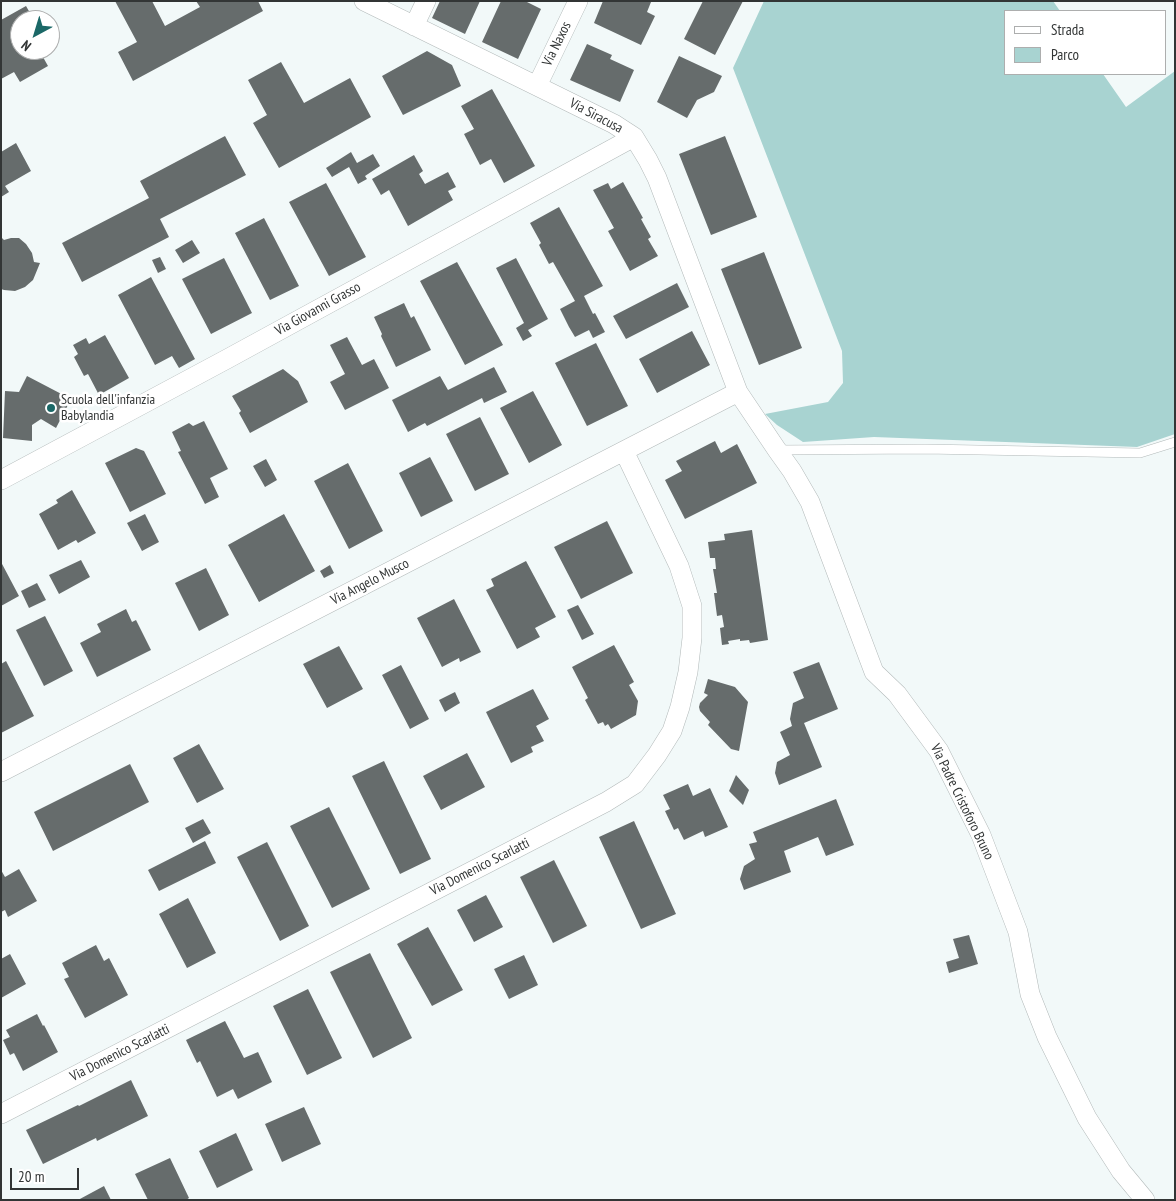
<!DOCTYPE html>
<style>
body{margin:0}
#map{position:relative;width:1176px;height:1201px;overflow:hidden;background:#f2f9f9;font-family:"PT Sans Narrow",sans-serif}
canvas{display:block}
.frame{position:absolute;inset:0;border:2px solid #323535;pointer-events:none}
.legend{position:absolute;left:1004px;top:10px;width:162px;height:65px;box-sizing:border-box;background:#fff;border:1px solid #adaeae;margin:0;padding:6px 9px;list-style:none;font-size:15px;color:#323535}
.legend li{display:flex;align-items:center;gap:10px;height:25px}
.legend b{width:25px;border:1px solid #adaeae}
.north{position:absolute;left:10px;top:10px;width:50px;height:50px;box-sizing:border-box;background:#fff;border:1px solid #adaeae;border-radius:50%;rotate:219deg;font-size:14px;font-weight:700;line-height:20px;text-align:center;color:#323535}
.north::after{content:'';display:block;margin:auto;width:18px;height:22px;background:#1b6867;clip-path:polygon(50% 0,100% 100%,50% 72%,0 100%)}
.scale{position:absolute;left:10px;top:1168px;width:69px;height:22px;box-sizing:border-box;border:2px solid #323535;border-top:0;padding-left:6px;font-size:15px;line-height:18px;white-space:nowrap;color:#323535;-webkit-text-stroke:4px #fff;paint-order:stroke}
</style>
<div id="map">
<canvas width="1176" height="1201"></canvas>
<div class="frame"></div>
<ul class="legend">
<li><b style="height:6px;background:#fff"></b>Strada</li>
<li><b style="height:14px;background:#a8d3d1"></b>Parco</li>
</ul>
<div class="north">N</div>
<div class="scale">20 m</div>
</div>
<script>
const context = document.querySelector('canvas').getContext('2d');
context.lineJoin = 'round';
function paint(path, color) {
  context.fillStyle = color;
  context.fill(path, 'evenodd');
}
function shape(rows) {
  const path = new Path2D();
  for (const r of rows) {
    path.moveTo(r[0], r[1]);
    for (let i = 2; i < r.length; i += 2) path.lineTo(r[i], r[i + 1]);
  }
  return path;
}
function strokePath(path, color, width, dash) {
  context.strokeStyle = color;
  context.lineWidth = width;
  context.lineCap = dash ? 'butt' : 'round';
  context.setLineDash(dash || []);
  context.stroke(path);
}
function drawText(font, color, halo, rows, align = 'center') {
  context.font = font + ' "PT Sans Narrow",sans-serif';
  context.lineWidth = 5;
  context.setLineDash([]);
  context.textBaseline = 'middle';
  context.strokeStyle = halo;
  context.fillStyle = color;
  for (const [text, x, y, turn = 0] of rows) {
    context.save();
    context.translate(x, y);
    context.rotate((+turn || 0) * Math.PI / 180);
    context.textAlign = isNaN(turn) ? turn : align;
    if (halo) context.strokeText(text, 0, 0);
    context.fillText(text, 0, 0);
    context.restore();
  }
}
paint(shape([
 [764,1,1053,1,1060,11,1005,11,1005,74,1103,74,1126,107,1175,71,1175,434,1137,447,874,437,803,442,777,425,765,414,828,402,843,383,842,351,733,68]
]), '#a8d3d1');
paint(shape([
 [115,1,152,1,165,26,200,7,196,1,258,1,263,11,133,81,118,52,137,42],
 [440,1,480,1,465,34,432,18],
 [501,1,525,1,541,9,518,59,482,42],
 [603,1,651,2,647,12,655,16,641,45,594,23],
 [703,1,743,1,715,55,684,39],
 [26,6,34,20,20,20,20,50,39,50,48,66,20,82,14,72,1,79,1,20],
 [587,44,612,55,610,59,634,70,620,102,570,80],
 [427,51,452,65,461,86,403,115,382,76],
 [679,56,722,76,714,92,697,100,687,118,657,102],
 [281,62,304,103,350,78,371,117,279,168,253,123,267,115,248,80],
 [492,89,535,166,504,183,491,159,480,165,464,134,474,129,461,106],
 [225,136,246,175,160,219,169,237,82,282,62,243,149,198,140,181],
 [725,136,757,217,711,235,679,154],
 [16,143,31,171,5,186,9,192,1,197,1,152],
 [351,152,357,163,373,154,380,166,365,176,367,179,358,184,349,167,332,177,326,168],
 [414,155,423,171,419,174,425,184,448,172,456,187,448,191,453,200,408,226,389,190,381,195,372,179],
 [623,182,643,218,641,219,651,237,648,239,658,256,630,271,608,231,614,228,593,190,608,183,611,189],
 [326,183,366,257,329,276,289,202],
 [559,207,603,286,584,296,593,314,595,313,605,332,593,338,589,330,575,337,569,327,560,309,575,301,553,262,549,264,539,245,541,243,530,223],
 [264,218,299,286,270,300,235,233],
 [1,237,4,240,11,238,19,238,26,244,32,253,34,262,40,263,33,280,25,287,15,291,4,290,1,289],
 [192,240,200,253,183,263,175,250],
 [764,252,802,348,759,365,721,269],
 [160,257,166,269,158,273,152,260],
 [224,258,252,313,211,334,182,279],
 [516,258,548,319,528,330,532,336,523,341,516,328,524,323,496,268],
 [457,262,503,345,465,365,420,281],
 [151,277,195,359,179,368,172,356,155,365,118,295],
 [677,283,689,307,626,339,613,316],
 [404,303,411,318,414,316,431,350,396,367,381,336,382,334,374,317],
 [692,331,710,365,657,393,639,359],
 [105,335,129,378,99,395,88,374,84,376,74,357,78,354,73,345,86,338,89,344],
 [347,337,362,365,374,359,389,388,345,410,330,382,345,374,330,345],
 [596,343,628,406,587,426,555,363],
 [494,367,507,392,484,403,482,398,427,426,425,423,408,432,392,400,440,376,448,390],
 [283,369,298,381,308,402,250,433,239,413,241,411,232,396],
 [27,376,71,399,56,428,41,419,32,425,32,441,3,438,5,391,19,392],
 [533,391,562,445,529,463,500,408],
 [480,417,509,474,475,491,446,434],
 [204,421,228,469,210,478,219,497,205,504,178,452,181,451,172,432,189,423,193,426],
 [715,441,721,453,737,444,757,483,685,519,665,480,682,471,676,461],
 [136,448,144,451,166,494,130,512,105,463],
 [430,457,453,501,421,517,399,473],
 [266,459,277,480,265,487,253,466],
 [348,463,383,531,349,549,314,481],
 [72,490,96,533,78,543,76,540,58,550,39,514,58,503,56,500],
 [145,514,159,542,142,551,127,523],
 [284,514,315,571,259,602,228,545],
 [607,521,633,573,581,599,554,547],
 [752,530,768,640,750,643,749,640,740,641,740,639,728,641,729,644,722,645,720,628,724,627,722,615,717,616,714,593,717,593,713,569,716,569,715,558,710,558,708,542,725,540,724,534],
 [81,560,90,577,59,594,49,575],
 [526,561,556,617,535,628,540,637,517,649,486,590,494,586,491,579],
 [1,562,19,596,1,606],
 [330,565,334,573,324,578,320,571],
 [206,568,229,615,199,631,175,583],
 [37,583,46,600,29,608,21,591],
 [454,599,481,652,460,662,459,658,442,667,417,618],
 [578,605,594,634,582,640,567,610],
 [126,609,132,622,136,620,151,650,97,677,80,643,101,632,97,624],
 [45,616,73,671,44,686,16,630],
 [614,645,634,682,629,685,638,701,636,715,611,729,608,724,605,726,603,722,598,724,585,700,588,698,572,667],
 [339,646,363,689,327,708,303,664],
 [6,661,34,716,1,733,1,664],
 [819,662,838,709,804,723,822,767,779,785,775,773,777,762,790,755,780,732,792,726,790,719,793,703,804,698,793,672],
 [401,665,429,719,410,729,382,675],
 [708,679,735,687,748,702,739,751,731,749,708,725,710,722,700,711,699,707,700,703,708,695,704,693],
 [533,689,549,719,536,726,544,741,531,747,533,752,511,763,486,712],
 [455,692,460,703,445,712,439,700],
 [199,744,224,789,197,803,173,758],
 [467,753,485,787,441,810,423,776],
 [384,761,431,859,400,874,352,776],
 [130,764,149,802,53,851,34,812],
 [736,775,749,790,743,805,729,791],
 [688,784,693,796,710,788,728,827,705,837,703,831,684,840,678,828,674,830,665,811,670,809,663,795],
 [836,799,854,845,826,856,818,837,784,851,791,872,744,890,740,879,744,866,755,859,749,844,757,842,753,832],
 [329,807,370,889,332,908,290,826],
 [203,819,211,833,193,843,185,828],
 [634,821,676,914,641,929,599,837],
 [205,841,216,863,159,891,148,870],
 [267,842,309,926,280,941,237,857],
 [554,860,587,926,553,943,520,877],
 [19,869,37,901,8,917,5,910,1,912,1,870,5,877],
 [486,895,503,927,474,942,457,910],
 [188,898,216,953,187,968,159,914],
 [428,927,463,990,432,1006,397,944],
 [969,935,978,964,949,973,946,962,959,958,953,939],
 [96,945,104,961,109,958,128,995,85,1018,64,979,69,977,62,963],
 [370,953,412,1038,373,1058,330,972],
 [10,954,26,984,1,998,1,959],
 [524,955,538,985,509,999,494,969],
 [308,989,342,1058,307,1075,273,1006],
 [37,1014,43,1026,44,1025,58,1052,23,1071,14,1053,10,1055,3,1040,10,1037,6,1030],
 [225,1021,244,1058,258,1052,272,1082,238,1099,233,1089,217,1097,200,1061,197,1063,186,1040],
 [131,1080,148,1116,97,1141,96,1138,43,1164,26,1130,78,1105,79,1106],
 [304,1107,321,1144,282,1162,265,1124],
 [236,1133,253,1170,217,1188,199,1151],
 [170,1158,189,1198,186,1200,148,1200,135,1174],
 [104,1186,111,1200,78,1200]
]), '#666c6c');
const service = shape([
 [777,450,925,449,1140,453,1175,442]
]);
const minor = shape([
 [364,1,614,124,634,137,648,160,657,178,738,392,777,450,792,471,810,502,874,672,897,694,939,751,981,835,1018,932,1030,994,1047,1037,1087,1118,1121,1171,1145,1200],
 [414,26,426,1],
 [537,86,578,1],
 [1,480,227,359,634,137],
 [1,772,738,392],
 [1,1114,606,802,635,784,657,755,672,731,680,707,688,672,692,638,692,606,679,566,624,451]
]);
strokePath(service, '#b2b9b9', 10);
strokePath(minor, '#b2b9b9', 20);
strokePath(service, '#fff', 9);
strokePath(minor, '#fff', 19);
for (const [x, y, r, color] of [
 [51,408,5,"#1b6867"]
]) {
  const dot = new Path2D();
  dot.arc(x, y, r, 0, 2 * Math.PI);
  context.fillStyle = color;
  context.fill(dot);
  strokePath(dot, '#fff', 2);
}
drawText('14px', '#323535', '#fff', [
 ["Via Naxos",557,44,-64],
 ["Via Siracusa",596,116,28],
 ["Via Giovanni Grasso",318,309,-29],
 ["Via Angelo Musco",370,582,-27],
 ["Via Padre Cristoforo Bruno",962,802,64],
 ["Via Domenico Scarlatti",480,867,-27],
 ["Via Domenico Scarlatti",120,1053,-27]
]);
drawText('14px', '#323535', '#fff', [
 ["Scuola dell'infanzia",61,400],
 ["Babylandia",61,416]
], 'left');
</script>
